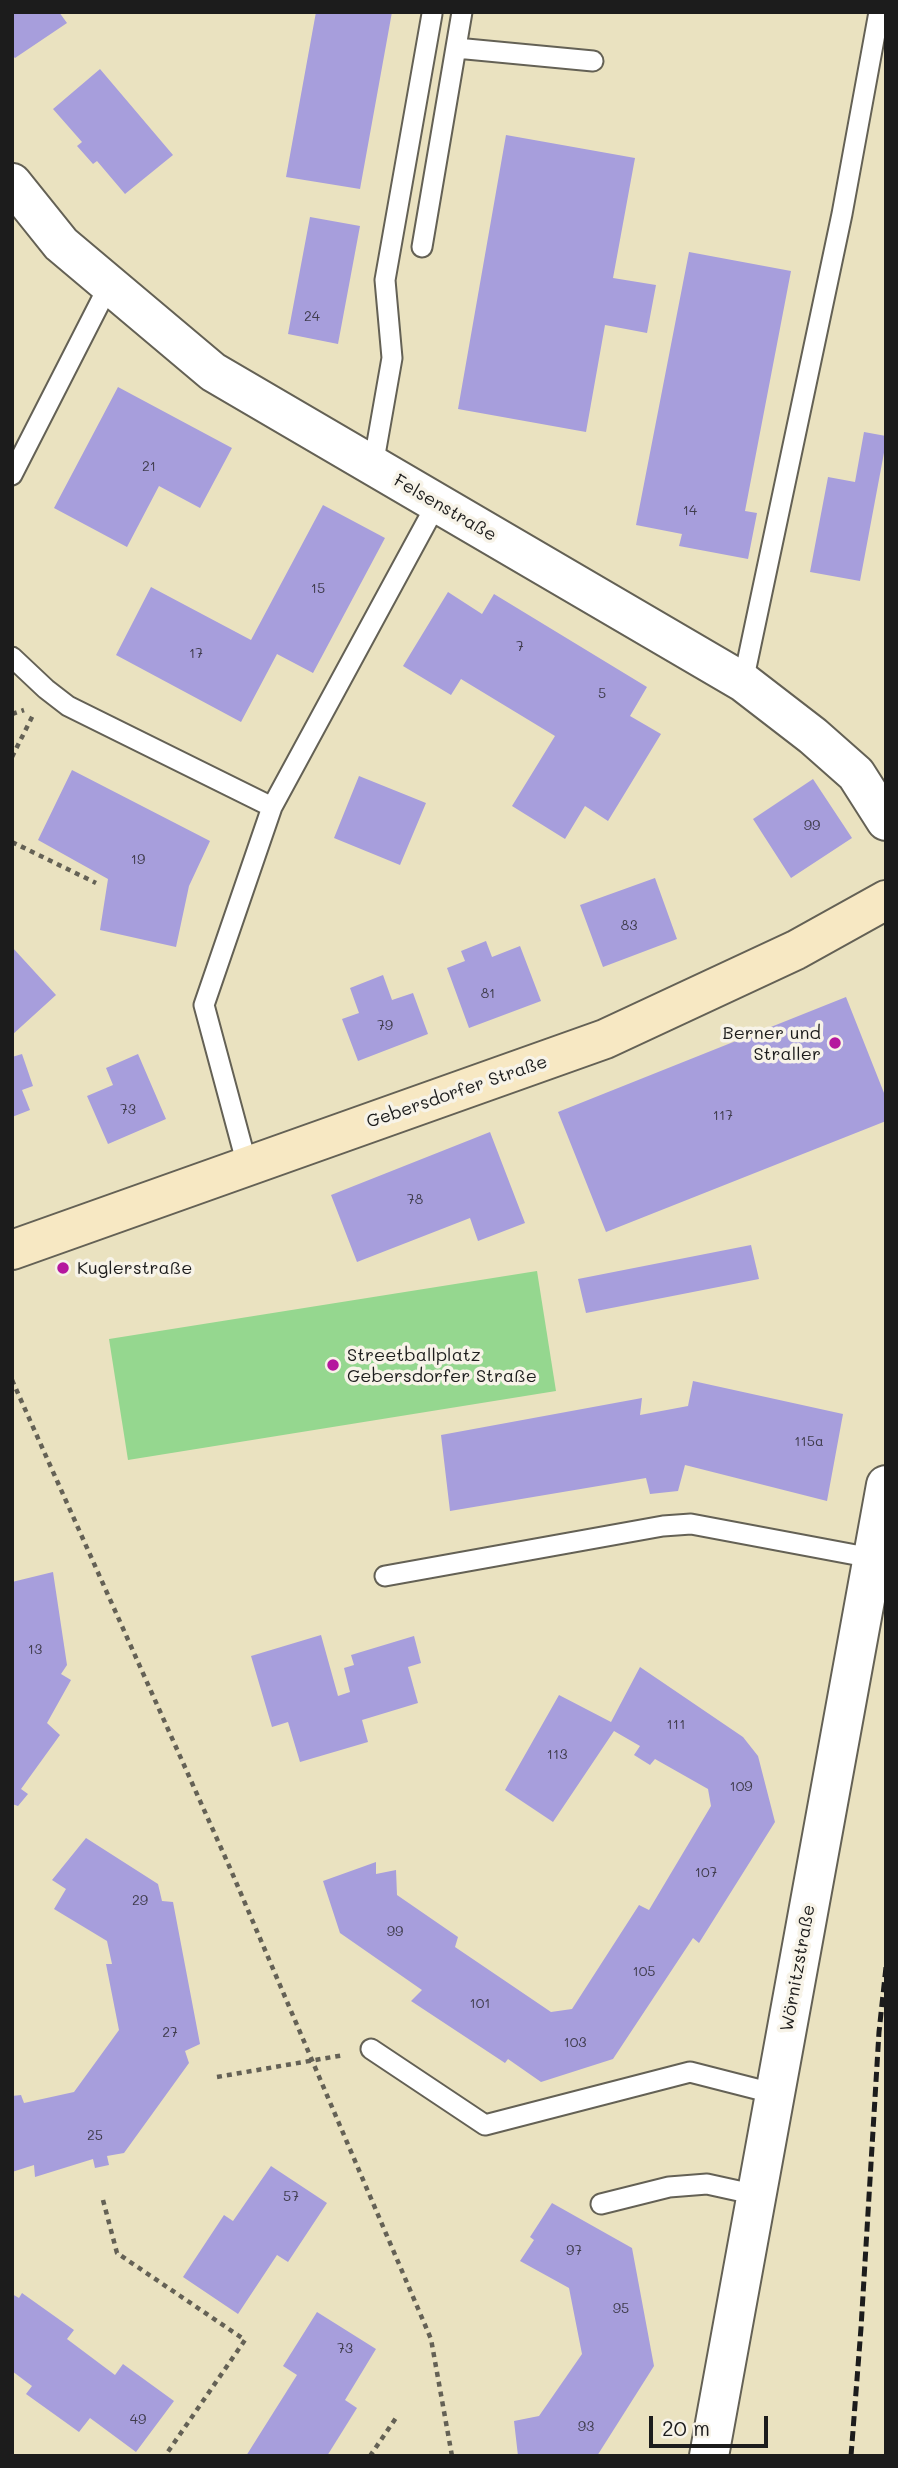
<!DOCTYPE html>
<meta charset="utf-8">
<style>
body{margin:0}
#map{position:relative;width:898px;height:2468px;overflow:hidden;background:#eae2c0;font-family:Mali,sans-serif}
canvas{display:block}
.frame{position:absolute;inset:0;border:14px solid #1c1c1c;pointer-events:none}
.scale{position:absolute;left:649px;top:2416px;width:119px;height:32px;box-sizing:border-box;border:4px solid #1c1c1c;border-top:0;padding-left:9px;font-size:21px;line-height:24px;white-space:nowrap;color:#1c1c1c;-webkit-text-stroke:5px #f7f3e8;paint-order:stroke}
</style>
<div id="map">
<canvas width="898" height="2468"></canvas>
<div class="frame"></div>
<div class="scale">20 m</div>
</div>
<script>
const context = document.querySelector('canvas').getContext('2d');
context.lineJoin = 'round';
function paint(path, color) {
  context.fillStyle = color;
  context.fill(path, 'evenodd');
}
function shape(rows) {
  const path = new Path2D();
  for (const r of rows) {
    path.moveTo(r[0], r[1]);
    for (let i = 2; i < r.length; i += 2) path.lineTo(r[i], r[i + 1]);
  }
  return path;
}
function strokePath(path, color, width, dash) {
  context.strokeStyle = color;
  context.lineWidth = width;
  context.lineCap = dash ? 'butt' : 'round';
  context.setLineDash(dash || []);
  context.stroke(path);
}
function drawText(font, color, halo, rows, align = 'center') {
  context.font = font + ' Mali,sans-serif';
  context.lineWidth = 7;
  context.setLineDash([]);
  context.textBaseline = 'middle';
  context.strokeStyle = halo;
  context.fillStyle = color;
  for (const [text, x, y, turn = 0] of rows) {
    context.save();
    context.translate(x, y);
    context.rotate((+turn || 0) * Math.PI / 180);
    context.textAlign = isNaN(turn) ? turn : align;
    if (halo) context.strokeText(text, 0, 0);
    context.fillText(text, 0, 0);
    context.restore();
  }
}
paint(shape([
 [537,1271,556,1391,128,1460,109,1339]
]), '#95d78f');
paint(shape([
 [12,12,59,12,67,23,15,58,12,55],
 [316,12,392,12,360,189,286,177],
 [100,69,173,155,125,194,97,161,93,164,77,146,82,142,53,109],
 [506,135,635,158,613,278,656,285,647,333,605,325,586,432,458,409],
 [310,217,360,226,338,344,288,334],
 [689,252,791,271,745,511,757,513,748,559,679,546,682,534,636,525],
 [118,387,232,448,200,508,159,486,127,547,54,508],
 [864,432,886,436,886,442,860,581,810,572,828,477,855,482],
 [323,505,385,538,313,673,277,654,241,722,116,655,151,587,251,640],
 [448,592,482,614,494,594,647,687,630,716,661,734,608,821,585,806,565,839,512,806,555,736,461,679,451,695,403,666],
 [72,770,210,841,189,886,176,947,100,930,108,879,38,840],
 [359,776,426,803,400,865,334,838],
 [813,779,852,838,791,878,753,819],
 [655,878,677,939,603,967,580,905],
 [486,941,492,957,520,946,541,1001,469,1028,447,968,465,961,461,951],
 [12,947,56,995,12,1035],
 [383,975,392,1000,413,993,428,1034,358,1061,342,1019,359,1013,350,988],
 [846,997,886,1098,886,1121,606,1232,558,1112],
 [22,1054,33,1086,22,1090,30,1110,12,1117,12,1057],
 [138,1054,166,1119,108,1144,87,1096,113,1085,106,1068],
 [490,1132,525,1223,478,1241,470,1218,357,1262,331,1195],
 [751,1245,759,1279,586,1313,578,1279],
 [693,1381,843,1414,827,1501,685,1465,678,1491,650,1494,646,1478,450,1511,441,1435,642,1398,640,1415,688,1406],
 [53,1572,67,1665,61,1674,71,1680,47,1723,60,1735,21,1789,28,1794,18,1806,12,1804,12,1582],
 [321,1635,338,1696,350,1692,344,1668,354,1665,351,1655,414,1636,421,1663,408,1667,418,1703,362,1720,368,1742,300,1762,288,1722,272,1727,251,1656],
 [640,1667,743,1737,758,1756,775,1822,699,1943,693,1938,613,2059,541,2082,508,2059,505,2063,411,2001,422,1990,340,1933,323,1881,376,1862,376,1874,396,1870,397,1895,458,1937,455,1947,551,2012,572,2009,639,1905,649,1910,711,1806,708,1789,655,1759,650,1765,634,1755,640,1746,614,1731,553,1822,505,1790,559,1695,611,1722],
 [86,1838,158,1884,162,1901,173,1902,200,2044,185,2051,189,2063,124,2153,107,2156,109,2165,95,2168,93,2159,35,2177,34,2165,12,2172,12,2096,21,2095,24,2103,74,2092,119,2030,106,1964,112,1964,107,1941,54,1909,66,1889,52,1880],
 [271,2166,327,2203,288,2262,277,2255,238,2314,183,2277,224,2215,233,2221],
 [552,2203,632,2248,654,2366,597,2456,518,2456,514,2421,539,2416,582,2354,569,2288,520,2261,534,2240,530,2237],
 [22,2293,74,2330,67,2339,115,2375,123,2364,174,2401,136,2452,90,2418,79,2432,26,2394,32,2386,12,2371,12,2294,19,2298],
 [317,2312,376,2349,345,2400,357,2408,327,2456,246,2456,297,2375,283,2366]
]), '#a79edc');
const service = shape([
 [456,48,593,61],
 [422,247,462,12],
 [373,466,392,358,385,280,432,14],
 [12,475,109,285],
 [12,657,46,689,68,706,272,807],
 [743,682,842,214,879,12],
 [247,1165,204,1005,272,807,437,503],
 [385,1576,663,1526,691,1524,872,1558],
 [371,2049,485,2125,690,2072,776,2094],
 [601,2204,669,2187,707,2184,757,2195]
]);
const minor = shape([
 [12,183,61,244,213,372,743,682,813,736,856,774,886,821],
 [709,2456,886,1485]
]);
const secondary = shape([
 [12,1250,605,1039,796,950,886,900]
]);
strokePath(service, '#646155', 23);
strokePath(minor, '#646155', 42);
strokePath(secondary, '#646155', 42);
strokePath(shape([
 [12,714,24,710],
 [12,757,33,715],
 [12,842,96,883],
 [12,1380,230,1868,431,2339,452,2456],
 [217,2077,344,2055],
 [103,2200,117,2253,245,2340,165,2456],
 [370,2456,398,2415]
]), '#646155', 4.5, [5, 5]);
strokePath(service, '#fff', 19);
strokePath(minor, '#fff', 38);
strokePath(secondary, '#f7e8c3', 38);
strokePath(shape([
 [851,2456,861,2328,879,2032,886,1967]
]), '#1c1c1c', 5, [10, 5]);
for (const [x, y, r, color] of [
 [835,1043,7,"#b5179e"],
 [63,1268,7,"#b5179e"],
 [333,1365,7,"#b5179e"]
]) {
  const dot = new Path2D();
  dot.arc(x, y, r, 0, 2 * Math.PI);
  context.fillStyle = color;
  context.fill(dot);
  strokePath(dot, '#f7f3e8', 2.5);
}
drawText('14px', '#3f3c4c', null, [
 ["24",312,317],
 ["21",149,467],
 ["14",690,511],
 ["15",318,589],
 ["7",520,647],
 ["17",196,654],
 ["5",602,694],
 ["99",812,826],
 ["19",138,860],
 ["83",629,926],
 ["81",488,994],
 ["79",385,1026],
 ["73",128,1110],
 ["117",723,1116],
 ["78",415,1200],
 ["115a",809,1442],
 ["13",35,1650],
 ["111",676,1725],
 ["113",557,1755],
 ["109",741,1787],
 ["107",706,1873],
 ["29",140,1901],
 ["99",395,1932],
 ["105",644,1972],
 ["101",480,2004],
 ["27",170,2033],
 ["103",575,2043],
 ["25",95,2136],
 ["57",291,2197],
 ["97",574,2251],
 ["95",621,2309],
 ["73",345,2349],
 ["49",138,2420],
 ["93",586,2427]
]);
drawText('18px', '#1c1c1c', '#f7f3e8', [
 ["Felsenstraße",445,508,30],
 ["Gebersdorfer Straße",457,1092,-19],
 ["Wörnitzstraße",798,1968,-80]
]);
drawText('18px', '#1c1c1c', '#f7f3e8', [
 ["Berner und",821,1033,"right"],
 ["Straller",821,1054,"right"],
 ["Kuglerstraße",77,1268],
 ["Streetballplatz",347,1355],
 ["Gebersdorfer Straße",347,1376]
], 'left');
</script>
